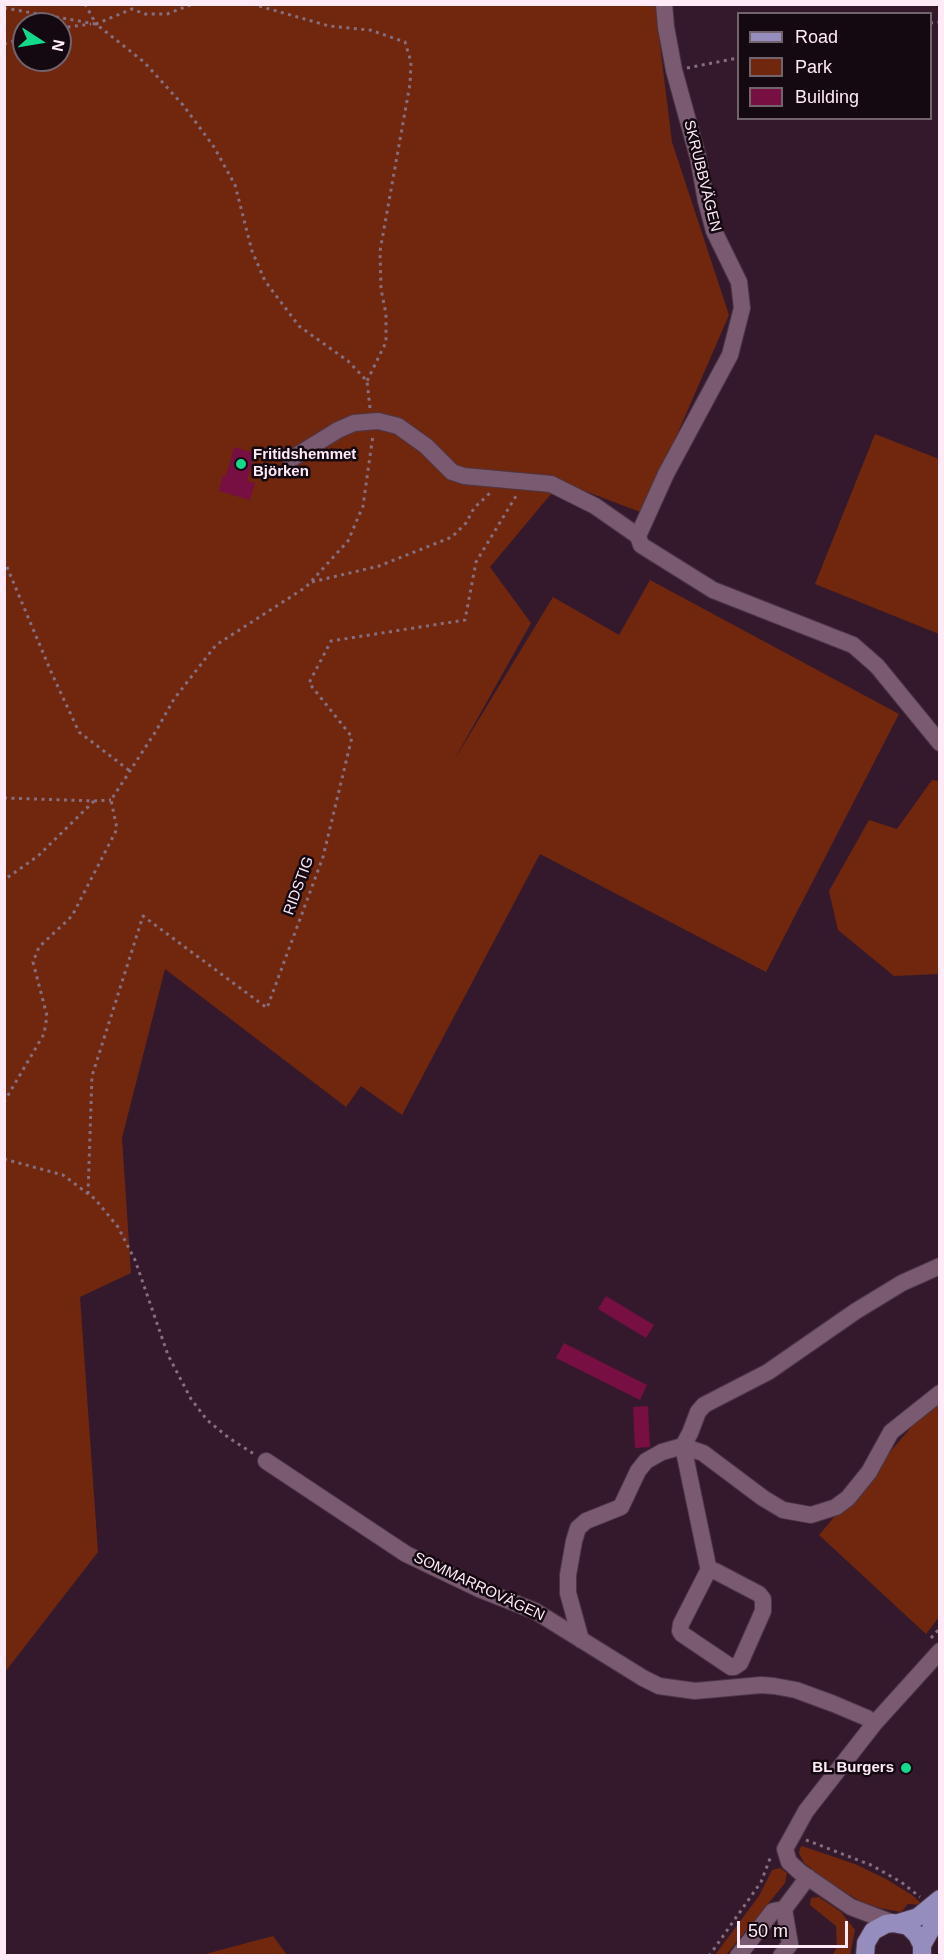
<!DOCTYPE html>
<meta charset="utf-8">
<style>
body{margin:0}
#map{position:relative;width:944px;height:1960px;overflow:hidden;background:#34192d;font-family:Helvetica,sans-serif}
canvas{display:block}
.frame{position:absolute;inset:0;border:6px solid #feebf7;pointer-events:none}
.legend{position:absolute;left:737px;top:12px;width:195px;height:108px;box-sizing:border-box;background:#150911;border:2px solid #72636d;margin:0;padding:8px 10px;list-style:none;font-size:18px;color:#feebf7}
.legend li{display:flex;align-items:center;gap:12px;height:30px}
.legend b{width:30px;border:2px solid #72636d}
.north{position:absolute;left:12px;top:12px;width:60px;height:60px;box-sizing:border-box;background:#150911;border:2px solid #72636d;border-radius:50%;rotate:102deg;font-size:16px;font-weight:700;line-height:24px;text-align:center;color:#feebf7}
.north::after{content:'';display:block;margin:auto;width:21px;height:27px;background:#13d98a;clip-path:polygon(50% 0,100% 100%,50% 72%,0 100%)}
.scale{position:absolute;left:737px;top:1921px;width:111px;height:27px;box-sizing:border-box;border:3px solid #feebf7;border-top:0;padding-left:8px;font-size:18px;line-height:21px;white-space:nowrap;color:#feebf7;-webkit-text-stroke:4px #150911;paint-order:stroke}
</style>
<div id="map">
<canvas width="944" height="1960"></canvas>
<div class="frame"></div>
<ul class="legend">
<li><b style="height:8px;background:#948dbd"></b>Road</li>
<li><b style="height:16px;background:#71270d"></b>Park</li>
<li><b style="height:16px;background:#770f42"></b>Building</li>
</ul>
<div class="north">N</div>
<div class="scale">50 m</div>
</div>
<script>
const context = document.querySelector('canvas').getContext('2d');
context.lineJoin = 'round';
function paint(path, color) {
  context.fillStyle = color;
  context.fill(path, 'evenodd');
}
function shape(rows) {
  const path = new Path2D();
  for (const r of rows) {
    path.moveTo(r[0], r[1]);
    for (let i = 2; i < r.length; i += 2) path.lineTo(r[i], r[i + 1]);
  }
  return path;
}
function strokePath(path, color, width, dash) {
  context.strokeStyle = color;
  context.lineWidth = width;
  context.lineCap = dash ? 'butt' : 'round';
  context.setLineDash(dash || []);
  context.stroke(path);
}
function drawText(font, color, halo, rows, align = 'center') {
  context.font = font + ' Helvetica,sans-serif';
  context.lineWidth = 5;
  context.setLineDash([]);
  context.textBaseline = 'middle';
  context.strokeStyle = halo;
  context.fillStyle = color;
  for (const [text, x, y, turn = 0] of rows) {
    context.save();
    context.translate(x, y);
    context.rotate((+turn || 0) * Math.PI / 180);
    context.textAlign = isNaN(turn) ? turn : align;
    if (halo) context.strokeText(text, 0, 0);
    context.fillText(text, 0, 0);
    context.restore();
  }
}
paint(shape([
 [5,5,655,5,672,142,729,315,643,513,561,482,490,567,531,623,453,762,553,597,619,635,650,580,899,714,766,972,540,854,402,1115,361,1086,346,1107,165,969,122,1138,131,1273,80,1297,98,1552,5,1672],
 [24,24,60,24,60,60,24,60],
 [875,434,939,459,939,634,815,584],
 [932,780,940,781,939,974,894,976,838,930,829,891,869,820,897,829],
 [939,1403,939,1617,926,1634,819,1535,913,1425],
 [802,1846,855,1864,886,1879,912,1895,923,1905,908,1904,901,1912,880,1908,860,1901,833,1885,804,1863,799,1853,800,1848],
 [780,1868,787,1873,785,1883,726,1955,715,1955,759,1896,772,1870],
 [819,1897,841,1912,855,1930,850,1955,833,1955,837,1947,836,1926,810,1905,811,1898],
 [273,1936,287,1955,202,1955]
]), '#71270d');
paint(shape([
 [234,447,255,453,247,481,255,483,250,500,219,491,223,475,226,476],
 [606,1296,654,1325,646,1338,598,1309],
 [564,1343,647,1385,640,1400,556,1358],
 [648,1406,650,1447,635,1448,633,1407]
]), '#770f42');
const minor = shape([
 [291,459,338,430,354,423,378,421,398,426,426,446,452,472,464,476,551,484,595,506,638,536,641,545,713,590,853,645,877,666,940,743],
 [638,536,666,474,730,355,742,308,739,282,714,231,706,201,698,157,674,70,666,27,664,4],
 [266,1461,406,1554,479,1589,535,1611,643,1678,659,1686,695,1691,761,1685,774,1686,796,1690,834,1704,867,1718,874,1724,940,1651],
 [709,1571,683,1446,690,1433,698,1412,704,1405,768,1372,856,1311,902,1283,940,1266],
 [709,1571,715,1571,759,1594,763,1599,763,1611,740,1663,734,1667,731,1667,682,1634,680,1631,681,1624,707,1573,709,1571],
 [581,1640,568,1593,568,1575,574,1541,578,1528,586,1521,621,1507,638,1471,646,1461,662,1452,683,1446,703,1453,763,1498,783,1510,811,1515,836,1507,848,1498,869,1472,891,1432,940,1393],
 [874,1724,806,1811,785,1849,789,1862,800,1872,851,1907,893,1923],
 [738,1956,773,1911,784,1909,808,1877],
 [781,1956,790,1944,784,1909]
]);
const major = shape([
 [898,1923,918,1917,940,1899],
 [922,1945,940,1913],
 [865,1956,866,1943,873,1931,886,1924,893,1923,908,1926,917,1935,922,1945,922,1956]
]);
strokePath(minor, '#4d3747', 18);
strokePath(major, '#4d3747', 20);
strokePath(shape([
 [85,4,96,24,132,9,145,14,167,14,193,4],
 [252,4,329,26,370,30,405,42,411,62,410,84,380,251,381,289,386,314,386,342,367,381],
 [4,8,96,24,144,62,183,105,214,147,235,185,252,251,265,281,299,326,348,361,367,381,370,408],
 [930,23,940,22],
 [60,28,91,24],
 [4,44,24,38],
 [687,68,738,58],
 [4,560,52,674,79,732,130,771],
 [312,582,379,566,452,537,466,523,474,508,490,493],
 [4,798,94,801,38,856,4,880],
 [94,801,111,800],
 [4,1102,44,1034,47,1016,33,962,39,947,72,916,117,829,111,800,156,731,174,699,216,645,306,587,348,541,363,506,373,435],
 [4,1159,63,1175,95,1199,118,1227,135,1260,168,1355,191,1399,207,1420,229,1438,254,1454],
 [88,1194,92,1076,143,916,267,1008,323,857,352,737,309,683,331,641,465,620,476,562,516,496],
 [931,1638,940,1628],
 [806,1840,871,1865,901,1882,920,1897],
 [709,1956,761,1882,771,1856]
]), '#866e7f', 3, [3, 4.5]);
strokePath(minor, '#7a5a70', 16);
strokePath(major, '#948dbd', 18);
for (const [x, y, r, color] of [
 [241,464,6,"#13d98a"],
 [906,1768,6,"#13d98a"]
]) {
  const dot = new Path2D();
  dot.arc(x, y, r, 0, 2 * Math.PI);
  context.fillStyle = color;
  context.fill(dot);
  strokePath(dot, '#150911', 2);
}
drawText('15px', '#feebf7', '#150911', [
 ["SKRUBBVÄGEN",702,176,76],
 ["RIDSTIG",299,886,-70],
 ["SOMMARROVÄGEN",479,1587,25]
]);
drawText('bold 15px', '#feebf7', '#150911', [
 ["Fritidshemmet",253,455],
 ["Björken",253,472],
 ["BL Burgers",894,1768,"right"]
], 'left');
</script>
